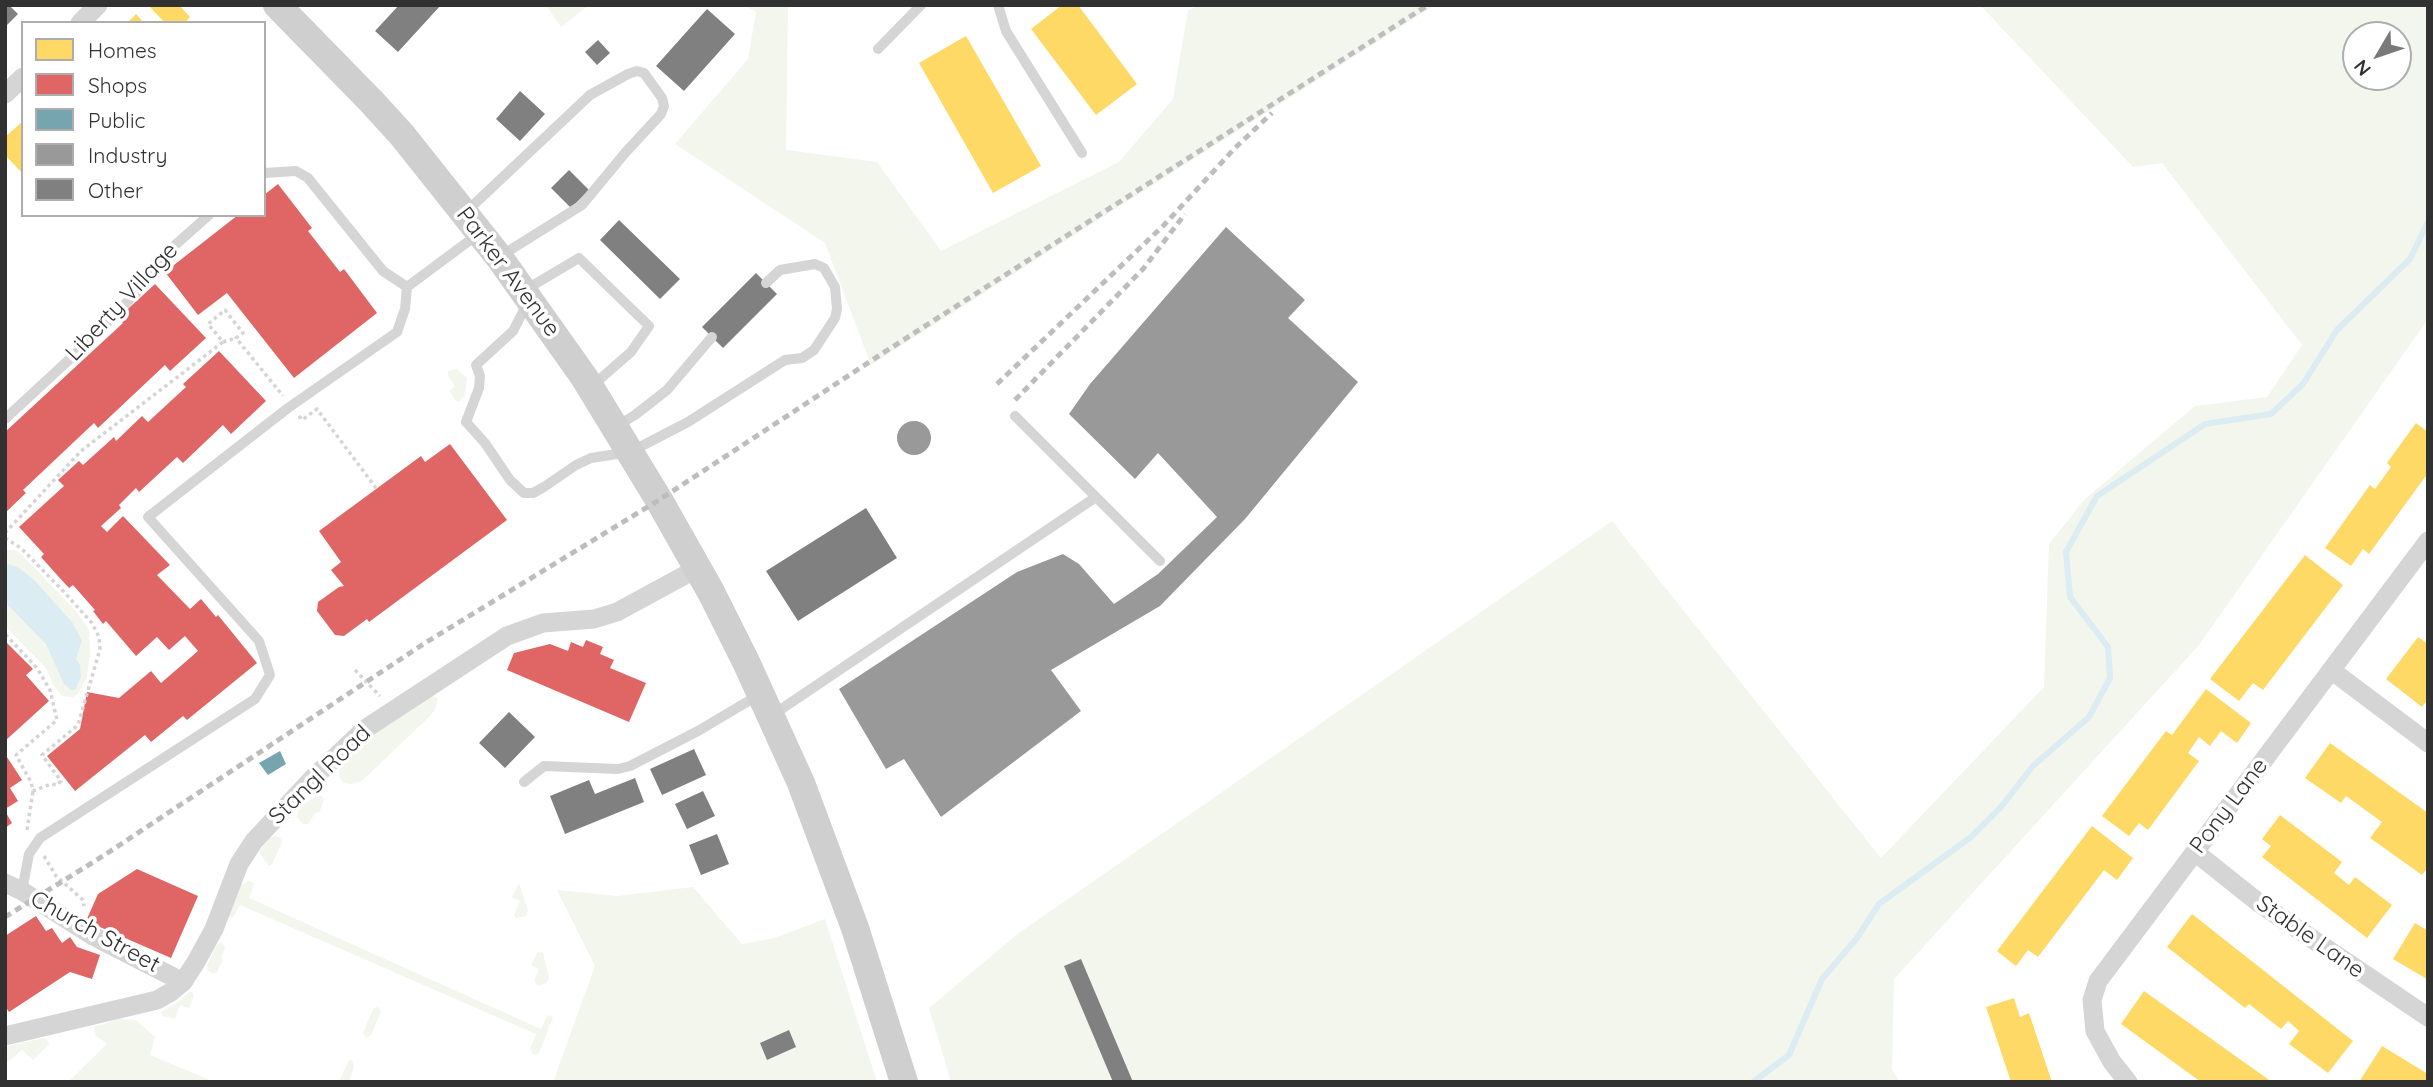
<!DOCTYPE html>
<style>
body{margin:0}
#map{position:relative;width:2433px;height:1087px;overflow:hidden;background:#fff;font-family:Quicksand,sans-serif}
canvas{display:block}
.frame{position:absolute;inset:0;border:7px solid #313131;pointer-events:none}
.legend{position:absolute;left:21px;top:21px;width:245px;height:196px;box-sizing:border-box;background:#fff;border:2px solid #adadad;margin:0;padding:9px 12px;list-style:none;font-size:21px;color:#313131}
.legend li{display:flex;align-items:center;gap:14px;height:35px}
.legend b{width:35px;border:2px solid #adadad}
.north{position:absolute;left:2342px;top:21px;width:70px;height:70px;box-sizing:border-box;background:#fff;border:2px solid #adadad;border-radius:50%;rotate:231deg;font-size:19px;font-weight:700;line-height:28px;text-align:center;color:#313131}
.north::after{content:'';display:block;margin:auto;width:24px;height:32px;background:#797979;clip-path:polygon(50% 0,100% 100%,50% 72%,0 100%)}
</style>
<div id="map">
<canvas width="2433" height="1087"></canvas>
<div class="frame"></div>
<ul class="legend">
<li><b style="height:19px;background:#ffd966"></b>Homes</li>
<li><b style="height:19px;background:#e06666"></b>Shops</li>
<li><b style="height:19px;background:#76a5af"></b>Public</li>
<li><b style="height:19px;background:#999"></b>Industry</li>
<li><b style="height:19px;background:#808080"></b>Other</li>
</ul>
<div class="north">N</div>
</div>
<script>
const context = document.querySelector('canvas').getContext('2d');
context.lineJoin = 'round';
function paint(path, color) {
  context.fillStyle = color;
  context.fill(path, 'evenodd');
}
function shape(rows) {
  const path = new Path2D();
  for (const r of rows) {
    if (r.length === 3) {
      path.moveTo(r[0] + r[2], r[1]);
      path.arc(r[0], r[1], r[2], 0, 2 * Math.PI);
      continue;
    }
    path.moveTo(r[0], r[1]);
    for (let i = 2; i < r.length; i += 2) path.lineTo(r[i], r[i + 1]);
  }
  return path;
}
function strokePath(path, color, width, dash) {
  context.strokeStyle = color;
  context.lineWidth = width;
  context.lineCap = dash ? 'butt' : 'round';
  context.setLineDash(dash || []);
  context.stroke(path);
}
function drawText(font, color, halo, rows, align = 'center') {
  context.font = font + ' Quicksand,sans-serif';
  context.lineWidth = 7;
  context.setLineDash([]);
  context.textBaseline = 'middle';
  context.strokeStyle = halo;
  context.fillStyle = color;
  for (const [text, x, y, turn = 0] of rows) {
    context.save();
    context.translate(x, y);
    context.rotate((+turn || 0) * Math.PI / 180);
    context.textAlign = isNaN(turn) ? turn : align;
    if (halo) context.strokeText(text, 0, 0);
    context.fillText(text, 0, 0);
    context.restore();
  }
}
paint(shape([
 [546,5,589,5,561,27],
 [744,5,788,5,786,150,877,162,941,251,1119,162,1173,99,1188,10,1201,5,1435,5,871,365,825,243,675,144,748,59,756,12],
 [1980,5,2428,5,2428,319,2199,645,1894,979,1892,1070,1900,1082,951,1082,929,1008,1019,933,1612,521,1881,858,2044,687,2049,544,2086,498,2195,406,2267,397,2302,345,2162,163,2133,167],
 [2356,35,2398,35,2398,77,2356,77],
 [457,369,467,378,465,394,459,402,456,401,449,391,455,386,448,376,448,371],
 [5,550,15,550,20,553,77,612,89,630,90,654,87,677,78,694,73,697,62,696,53,684,46,668,5,626],
 [432,695,438,699,435,710,430,716,362,781,351,784,344,783,339,776,340,766,370,737],
 [318,796,322,796,324,800,319,813,316,812,308,824,303,824,297,817,299,806],
 [274,836,280,837,282,842,272,864,269,866,259,852,269,838],
 [250,881,254,884,249,898,541,1029,546,1018,549,1015,553,1017,540,1051,537,1055,533,1054,530,1049,536,1034,240,905,234,916,231,918,228,917,240,887,244,883],
 [519,883,528,910,526,916,516,918,514,915,520,901,512,897],
 [693,887,742,944,774,938,825,919,877,1082,553,1082,595,966,557,890,617,896],
 [221,942,225,947,221,958,223,960,217,972,213,974,207,970,207,966,216,946],
 [538,952,543,953,549,978,546,983,538,986,534,981,539,969,531,965],
 [189,992,192,992,194,995,189,1008,180,1005,175,1019,163,1016,161,1013,164,1010,178,1002],
 [377,1007,379,1008,381,1012,371,1035,366,1038,363,1033,373,1009],
 [119,1019,136,1020,155,1037,150,1055,215,1082,68,1082,107,1044,95,1035,94,1027],
 [43,1038,47,1039,49,1044,33,1060,22,1050,5,1064,5,1047],
 [349,1060,352,1060,354,1066,349,1082,339,1082]
]), '#f2f6ed');
paint(shape([
 [9,564,19,568,34,580,72,622,82,641,76,659,80,665,81,677,75,690,71,690,64,684,46,644,5,602,5,565]
]), '#dbecf3');
paint(shape([
 [148,5,179,5,190,17,185,23,165,23],
 [1062,5,1078,5,1137,84,1096,115,1031,29],
 [136,14,144,23,127,23],
 [966,36,1041,166,993,193,919,63],
 [23,121,23,174,5,155,5,137],
 [2416,423,2428,432,2428,473,2369,554,2363,549,2351,566,2325,548,2370,485,2375,489,2391,467,2387,463],
 [2305,555,2343,585,2263,690,2253,683,2239,701,2210,679],
 [2418,637,2428,644,2428,699,2422,707,2386,679],
 [2206,689,2251,723,2237,743,2221,731,2210,746,2199,737,2188,753,2199,761,2148,830,2139,823,2129,836,2102,816,2166,731,2172,735],
 [2330,743,2428,813,2428,867,2422,875,2370,838,2382,822,2346,796,2341,803,2305,778],
 [2280,815,2342,862,2334,873,2349,885,2355,877,2392,905,2367,938,2262,857,2271,846,2262,839],
 [2092,826,2133,858,2117,880,2104,870,2038,957,2028,950,2016,966,1997,951],
 [2192,914,2353,1041,2328,1073,2289,1044,2299,1031,2288,1021,2281,1029,2249,1004,2245,1008,2167,947],
 [2415,923,2428,931,2427,979,2393,959],
 [2144,991,2272,1082,2201,1082,2121,1024],
 [2014,998,2020,1017,2029,1013,2052,1082,2011,1082,1986,1007],
 [2382,1046,2428,1074,2428,1082,2359,1082]
]), '#ffd966');
paint(shape([
 [278,184,312,228,308,231,340,272,344,269,377,313,294,378,227,293,198,315,165,272,238,215,264,215,264,195],
 [155,284,206,338,170,371,165,365,98,428,94,423,23,490,26,493,5,513,5,432,123,323,118,318],
 [219,351,266,401,231,434,223,425,183,463,177,457,139,492,136,488,119,505,121,508,101,526,107,532,123,516,170,565,157,575,190,609,201,599,216,617,218,615,257,663,187,720,183,716,151,742,145,735,75,791,47,756,80,729,87,692,119,698,151,671,161,683,198,651,185,636,169,650,157,637,136,656,106,621,103,624,93,611,95,610,73,585,69,588,58,576,41,557,44,554,19,527,64,486,58,480,79,461,83,465,114,437,116,441,142,416,148,422,186,387,183,384],
 [450,444,507,520,369,622,367,619,344,636,335,635,317,611,318,602,339,587,344,586,331,570,341,562,319,531,421,456,425,462],
 [586,640,603,647,600,654,614,660,610,668,646,683,629,722,507,670,514,653,550,644,568,651,571,642,583,647],
 [5,641,33,669,26,675,49,701,5,741],
 [5,754,22,780,10,788,18,801,5,809],
 [5,811,12,823,5,828],
 [137,869,198,896,171,958,86,921,98,894],
 [36,916,46,931,52,928,62,943,70,937,77,947,100,955,92,979,70,972,9,1012,5,1006,5,936]
]), '#e06666');
paint(shape([
 [280,751,286,764,268,775,259,763]
]), '#76a5af');
paint(shape([
 [1226,227,1305,300,1288,318,1358,382,1245,519,1160,606,1051,670,1081,711,941,817,904,759,886,769,839,689,1017,572,1063,554,1079,564,1114,604,1158,574,1217,517,1158,453,1135,479,1069,414,1090,384],
 [914,438,17]
]), '#999');
strokePath(shape([
 [1753,1082,1789,1055,1822,979,1857,938,1879,904,1971,837,2001,807,2033,766,2089,717,2110,678,2108,647,2070,597,2066,552,2097,496,2205,424,2271,414,2303,384,2337,330,2410,259,2428,222]
]), '#dbecf3', 6);
paint(shape([
 [5,5,9,5,18,14,5,27],
 [399,5,441,5,398,52,375,31],
 [707,9,735,34,684,91,656,66],
 [598,40,610,53,597,65,585,52],
 [520,91,545,114,520,141,496,119],
 [569,170,589,190,571,208,551,188],
 [619,220,680,279,660,299,600,240],
 [756,273,777,294,723,348,702,327],
 [866,508,897,558,798,621,766,571],
 [509,712,535,737,505,768,479,743],
 [694,749,706,775,662,795,650,769],
 [635,778,644,802,565,834,550,796,589,780,595,794],
 [703,791,715,816,687,829,675,804],
 [717,834,729,864,701,875,689,845],
 [1081,959,1133,1082,1113,1082,1064,966],
 [789,1030,796,1047,767,1060,760,1043]
]), '#808080');
strokePath(shape([
 [223,342,236,338],
 [299,416,302,420,317,409,376,488],
 [5,533,81,451,223,342,208,324,225,310,243,333,236,338,283,396],
 [5,538,21,548,64,592,92,623,99,637,100,649,78,725,42,755,61,781,57,785,51,784,33,791,31,782,16,755,57,720,50,690,37,668,5,634],
 [355,670,380,696],
 [27,830,33,791],
 [44,856,56,876,83,900,84,906]
]), '#d5d5d5', 3.5, [3.5, 3.5]);
strokePath(shape([
 [998,5,1006,31,1082,153],
 [878,49,921,5],
 [264,173,296,171,308,178,383,271,407,287],
 [467,211,590,95,628,74,637,71,644,73,662,98,664,106,661,114,625,153,582,205,499,257],
 [407,287,477,235],
 [525,290,579,258,649,326,631,352,592,386],
 [528,302,513,331,476,365,480,376,479,388,466,422,485,443,510,480,524,493,533,493,544,487,576,465,591,458,630,452,688,422,785,360,802,358,814,350,835,318,837,309,835,287,824,268,815,264,780,270,766,283],
 [1015,416,1160,561],
 [5,419,86,344,139,290,156,262,209,215],
 [615,427,635,415,667,390,712,337],
 [774,714,1096,497],
 [524,782,544,766,618,769,630,766,698,731,757,696],
 [22,891,29,854,40,838,255,699,270,675,259,641,148,517,288,408,397,332,405,309,407,287]
]), '#d5d5d5', 10);
strokePath(shape([
 [80,23,98,5],
 [5,94,23,77],
 [2331,670,2428,743],
 [2195,852,2259,903,2428,1017],
 [5,883,22,891,93,936,183,982],
 [5,1036,157,1000,171,992,183,982,196,962,214,929,239,864,254,841,312,779,365,729,507,636,543,623,594,619,617,612,698,568],
 [2128,1082,2112,1062,2095,1031,2092,1000,2098,981,2428,541]
]), '#d5d5d5', 19);
strokePath(shape([
 [277,5,371,101,402,135,499,257,584,377,659,500,711,592,747,664,801,783,855,928,904,1082]
]), '#cfcfcf', 28);
strokePath(shape([
 [997,384,1164,225,1235,148,1272,113],
 [1015,400,1143,269,1185,214],
 [5,917,103,856,425,643,659,500,886,351,1428,5]
]), '#bdbdbd', 5, [7, 5]);
drawText('23px', '#313131', '#fff', [
 ["Parker Avenue",508,272,53],
 ["Liberty Village",122,302,-47],
 ["Stangl Road",320,775,-44],
 ["Pony Lane",2229,806,-53],
 ["Church Street",95,932,29],
 ["Stable Lane",2310,937,35]
]);
</script>
